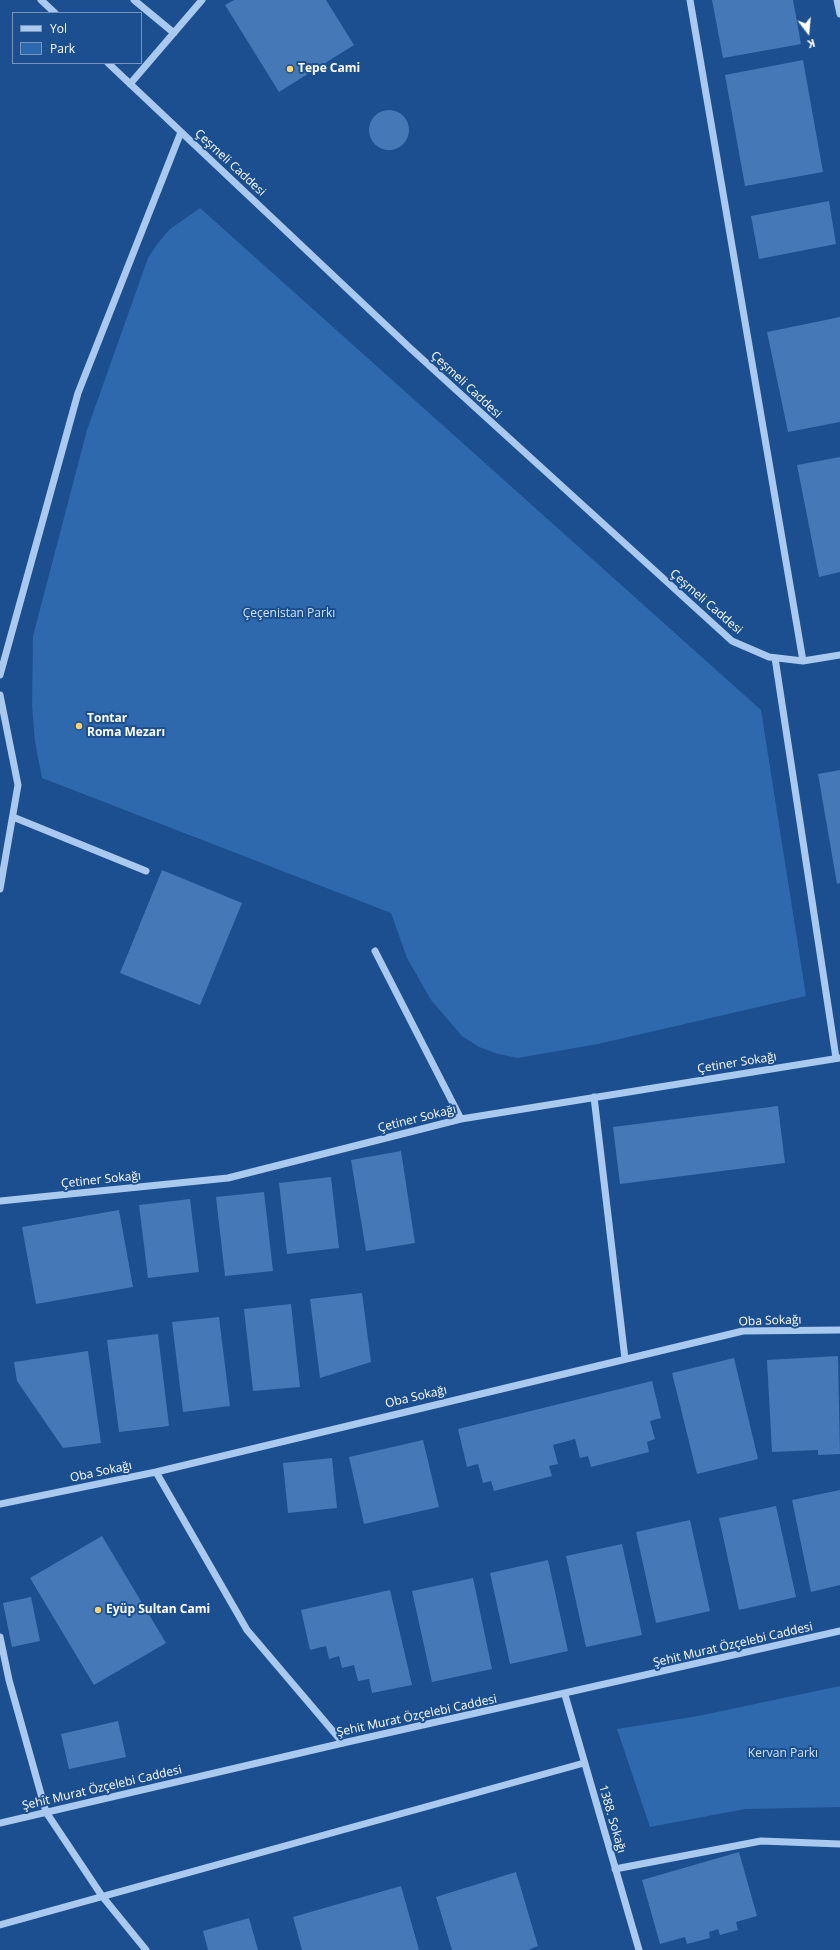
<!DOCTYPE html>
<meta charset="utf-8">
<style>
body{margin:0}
#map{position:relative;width:840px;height:1950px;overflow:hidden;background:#1b4f8f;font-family:"Open Sans",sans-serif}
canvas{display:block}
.legend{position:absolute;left:12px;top:12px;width:130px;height:52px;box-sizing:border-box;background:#1b4f8f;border:1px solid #7695bc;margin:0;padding:5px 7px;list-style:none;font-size:12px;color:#fff}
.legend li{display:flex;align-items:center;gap:8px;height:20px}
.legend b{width:20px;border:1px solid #7695bc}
.north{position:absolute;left:788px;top:12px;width:40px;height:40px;-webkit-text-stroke:3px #1b4f8f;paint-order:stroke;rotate:164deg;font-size:11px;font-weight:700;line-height:16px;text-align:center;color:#fff}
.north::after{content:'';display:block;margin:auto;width:14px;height:18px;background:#fff;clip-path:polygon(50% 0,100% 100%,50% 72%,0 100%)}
</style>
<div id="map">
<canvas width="840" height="1950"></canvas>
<ul class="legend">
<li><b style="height:5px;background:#a9c9ee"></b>Yol</li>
<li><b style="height:11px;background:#2e69ad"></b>Park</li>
</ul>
<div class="north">K</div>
</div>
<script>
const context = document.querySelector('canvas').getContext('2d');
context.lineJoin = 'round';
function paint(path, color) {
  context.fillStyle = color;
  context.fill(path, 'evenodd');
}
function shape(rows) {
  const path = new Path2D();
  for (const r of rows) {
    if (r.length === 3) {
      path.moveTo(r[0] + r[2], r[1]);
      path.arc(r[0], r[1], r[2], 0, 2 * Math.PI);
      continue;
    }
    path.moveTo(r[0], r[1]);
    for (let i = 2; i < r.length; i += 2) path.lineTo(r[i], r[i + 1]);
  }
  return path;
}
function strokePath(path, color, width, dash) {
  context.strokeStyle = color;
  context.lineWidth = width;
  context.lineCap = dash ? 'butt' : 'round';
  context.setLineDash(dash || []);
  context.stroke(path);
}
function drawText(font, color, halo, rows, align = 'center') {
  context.font = font + ' "Open Sans",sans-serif';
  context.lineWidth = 4;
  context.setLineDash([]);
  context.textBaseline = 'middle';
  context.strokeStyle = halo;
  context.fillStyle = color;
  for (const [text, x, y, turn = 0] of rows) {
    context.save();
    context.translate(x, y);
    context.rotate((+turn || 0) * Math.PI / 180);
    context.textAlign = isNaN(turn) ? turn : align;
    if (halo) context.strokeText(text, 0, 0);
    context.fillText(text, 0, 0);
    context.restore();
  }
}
paint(shape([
 [200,208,761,710,806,996,598,1044,518,1058,498,1054,479,1047,462,1036,431,1000,407,958,391,913,42,778,35,742,32,705,33,636,87,430,148,258,158,243,170,229],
 [840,1686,840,1807,745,1809,650,1827,617,1729,698,1716]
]), '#2e69ad');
paint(shape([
 [234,0,326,0,354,45,279,92,225,5],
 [712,0,793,0,801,44,723,58],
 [803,60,823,172,745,186,725,75],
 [389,130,20],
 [829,201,836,244,759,259,751,216],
 [840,317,840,422,788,432,767,332],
 [840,457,840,572,819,577,797,465],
 [840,770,840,883,837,884,818,774],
 [162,870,242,903,200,1005,120,973],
 [778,1106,785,1163,620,1184,613,1127],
 [401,1151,415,1243,366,1251,351,1160],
 [331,1177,339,1248,287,1254,279,1183],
 [264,1192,273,1271,225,1276,216,1197],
 [190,1199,199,1272,148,1278,139,1205],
 [119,1210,133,1287,36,1304,22,1227],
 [362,1293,371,1362,320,1378,310,1299],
 [291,1304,300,1387,253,1391,244,1309],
 [219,1317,230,1406,183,1412,172,1322],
 [158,1334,169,1426,119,1432,107,1340],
 [88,1351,101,1443,63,1448,17,1381,14,1362],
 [838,1356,840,1454,818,1455,818,1450,772,1452,767,1360],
 [734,1358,758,1459,697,1474,672,1373],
 [652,1381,661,1418,650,1421,655,1439,647,1442,649,1452,591,1467,588,1456,580,1458,575,1439,553,1445,558,1464,549,1466,552,1476,494,1491,491,1481,483,1483,478,1464,467,1467,458,1429],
 [423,1440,439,1507,364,1524,349,1457],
 [332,1458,337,1508,288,1513,283,1463],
 [840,1490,840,1585,811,1592,792,1500],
 [776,1506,796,1597,739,1610,719,1518],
 [690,1520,710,1611,656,1623,636,1532],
 [102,1536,166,1643,94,1685,30,1578],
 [622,1544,642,1635,586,1647,566,1556],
 [548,1560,568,1651,510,1664,490,1573],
 [473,1578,492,1669,432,1682,412,1591],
 [390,1590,412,1685,372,1693,369,1679,358,1681,354,1665,342,1668,339,1656,329,1659,326,1646,310,1650,301,1610],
 [31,1597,40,1641,12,1647,3,1603],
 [118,1721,126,1757,69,1769,61,1734],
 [739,1852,757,1916,736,1922,738,1930,720,1935,718,1929,709,1932,710,1938,687,1944,685,1937,660,1944,642,1880],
 [516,1872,538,1946,528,1950,452,1950,436,1897],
 [401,1886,419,1950,302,1950,293,1917],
 [249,1918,258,1950,208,1950,203,1931]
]), '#4478b7');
strokePath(shape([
 [41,0,55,13],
 [134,0,174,33],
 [690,0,803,661],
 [837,0,840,14],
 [108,63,410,348,732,641,769,657,803,661,840,655],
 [130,84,202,0],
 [775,658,836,1058],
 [0,675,78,393,181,132],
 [0,695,18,785,0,889],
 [13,817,146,871],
 [375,951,461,1119],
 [594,1097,625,1359],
 [0,1201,228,1178,461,1119,840,1058],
 [156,1472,247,1630,343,1743],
 [0,1504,156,1472,743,1331,840,1330],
 [0,1637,9,1680,46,1812,102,1896,146,1950],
 [565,1695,639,1950],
 [0,1823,343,1743,840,1631],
 [615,1869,761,1841,840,1844],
 [0,1925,584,1763]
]), '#a9c9ee', 7);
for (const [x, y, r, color] of [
 [290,69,4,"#ffd166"],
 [79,726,4,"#ffd166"],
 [98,1610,4,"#ffd166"]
]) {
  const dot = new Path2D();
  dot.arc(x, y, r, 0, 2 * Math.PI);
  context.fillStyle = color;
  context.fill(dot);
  strokePath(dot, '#1b4f8f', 1.5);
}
drawText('bold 12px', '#fff', '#1b4f8f', [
 ["Tepe Cami",298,69],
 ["Tontar",87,719],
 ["Roma Mezarı",87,733],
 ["Eyüp Sultan Cami",106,1610]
], 'left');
drawText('12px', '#fff', '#1b4f8f', [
 ["Çeşmeli Caddesi",230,163,43],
 ["Çeşmeli Caddesi",466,385,43],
 ["Çeşmeli Caddesi",706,602,41],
 ["Çetiner Sokağı",737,1063,-9],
 ["Çetiner Sokağı",417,1119,-14],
 ["Çetiner Sokağı",101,1180,-6],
 ["Oba Sokağı",770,1321,-2],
 ["Oba Sokağı",416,1397,-13],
 ["Oba Sokağı",101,1472,-12],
 ["Şehit Murat Özçelebi Caddesi",733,1645,-13],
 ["Şehit Murat Özçelebi Caddesi",417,1716,-12],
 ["Şehit Murat Özçelebi Caddesi",102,1788,-13],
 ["1388. Sokağı",612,1819,74]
]);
drawText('12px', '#cfe3fa', '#1b4f8f', [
 ["Çeçenistan Parkı",289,614],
 ["Kervan Parkı",783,1754]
]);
</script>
